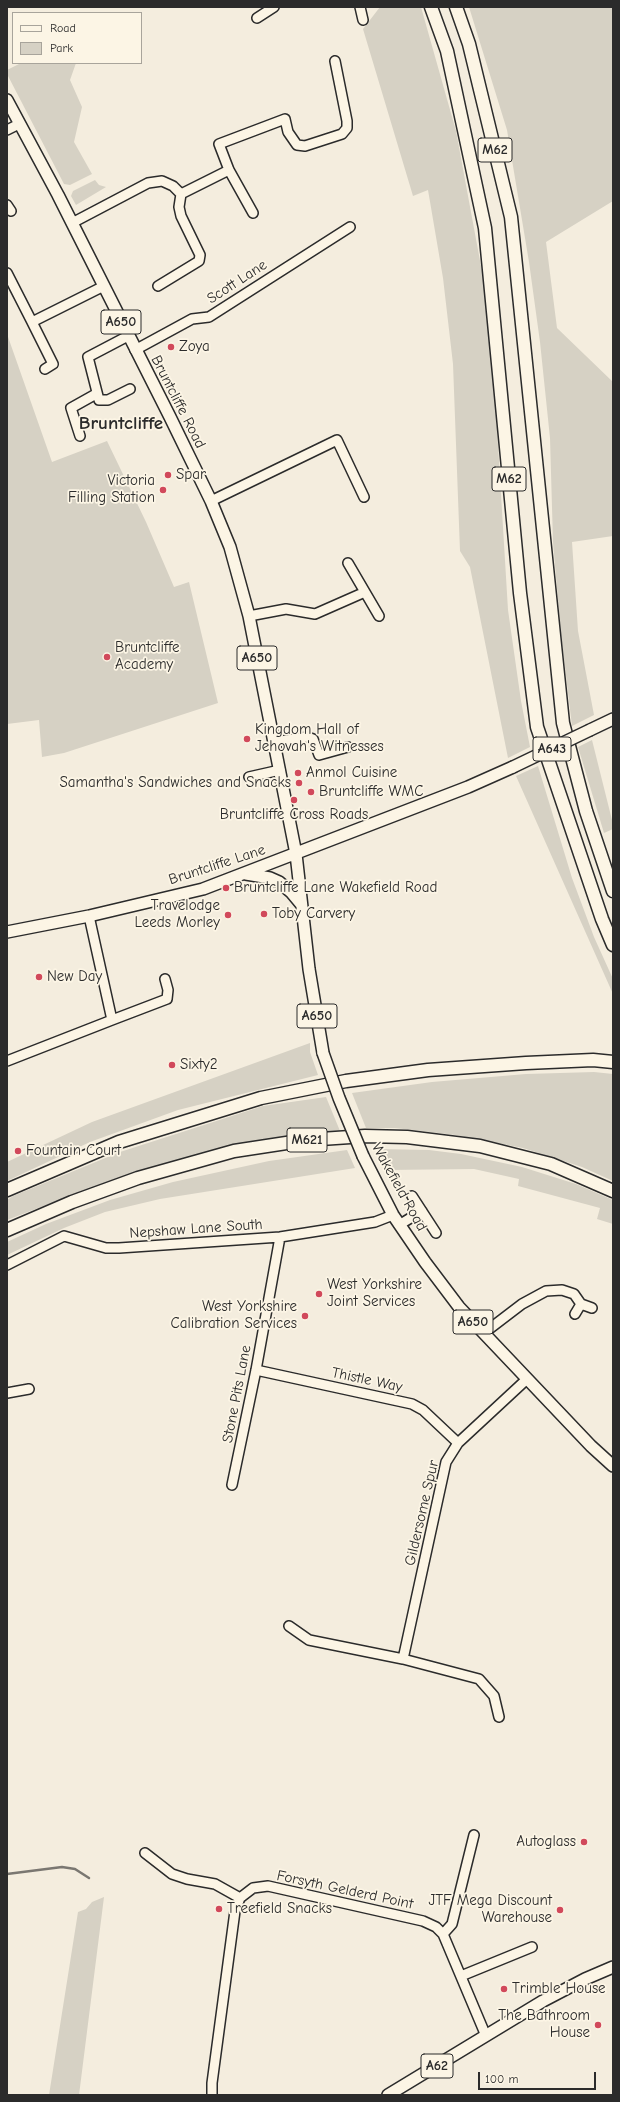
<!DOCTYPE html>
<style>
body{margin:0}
#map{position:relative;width:620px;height:2102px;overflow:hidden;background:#f4edde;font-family:"Comic Neue",sans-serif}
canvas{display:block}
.frame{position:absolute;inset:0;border:8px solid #2b2b2b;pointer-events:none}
.legend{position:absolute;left:12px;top:12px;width:130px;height:52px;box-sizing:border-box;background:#fcf5e5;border:1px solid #a8a49b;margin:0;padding:5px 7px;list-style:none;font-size:12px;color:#2b2b2b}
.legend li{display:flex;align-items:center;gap:8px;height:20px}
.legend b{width:20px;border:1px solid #a8a49b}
.scale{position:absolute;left:478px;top:2072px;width:118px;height:18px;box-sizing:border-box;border:2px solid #2b2b2b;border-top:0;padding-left:5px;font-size:12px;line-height:14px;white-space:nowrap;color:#2b2b2b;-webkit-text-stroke:3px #fcf5e5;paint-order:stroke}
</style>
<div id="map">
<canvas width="620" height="2102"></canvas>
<div class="frame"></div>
<ul class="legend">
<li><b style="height:5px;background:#fcf5e5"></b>Road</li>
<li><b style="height:11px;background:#d6d1c4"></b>Park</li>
</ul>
<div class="scale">100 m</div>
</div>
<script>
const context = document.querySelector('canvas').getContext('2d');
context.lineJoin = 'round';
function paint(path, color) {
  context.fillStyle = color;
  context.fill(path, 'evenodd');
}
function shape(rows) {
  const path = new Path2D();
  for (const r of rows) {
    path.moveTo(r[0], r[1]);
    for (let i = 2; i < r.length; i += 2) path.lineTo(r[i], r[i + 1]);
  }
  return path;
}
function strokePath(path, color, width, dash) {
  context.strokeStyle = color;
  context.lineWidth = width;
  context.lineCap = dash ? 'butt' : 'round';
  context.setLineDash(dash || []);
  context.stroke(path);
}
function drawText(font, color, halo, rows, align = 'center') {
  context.font = font + ' "Comic Neue",sans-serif';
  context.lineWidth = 3.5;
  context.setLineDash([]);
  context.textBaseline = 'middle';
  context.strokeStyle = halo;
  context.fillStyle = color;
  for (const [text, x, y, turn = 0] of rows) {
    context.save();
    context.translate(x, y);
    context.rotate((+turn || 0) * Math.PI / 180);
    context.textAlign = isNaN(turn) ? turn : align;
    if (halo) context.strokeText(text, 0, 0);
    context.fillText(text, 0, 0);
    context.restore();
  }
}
paint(shape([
 [380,7,421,7,456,131,483,277,495,395,508,610,521,701,530,747,508,758,470,567,460,551,453,364,443,278,428,190,413,196,363,29],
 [469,7,613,7,613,201,546,242,557,328,613,382,613,536,572,542,578,631,594,715,572,726,561,634,553,542,550,438,540,342,529,262,507,130],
 [21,63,76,63,70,80,82,107,74,142,92,174,70,185,64,184,7,74,7,70],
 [95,180,99,185,106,187,76,205,71,196,73,191],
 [7,334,52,462,107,441,146,522,174,587,189,582,218,703,64,753,42,757,39,720,7,724],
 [592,740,613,824,613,829,604,833,578,747],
 [538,766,572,878,594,937,613,979,613,994,516,776],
 [310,1043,310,1052,318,1075,178,1110,90,1142,7,1181,7,1162,92,1122],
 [594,1072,613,1074,613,1181,582,1167,523,1148,455,1135,395,1128,366,1128,352,1093,432,1082,526,1074],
 [326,1097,340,1131,278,1139,172,1164,88,1189,7,1220,7,1200,13,1196,120,1152,263,1106],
 [377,1149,429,1150,461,1154,522,1167,576,1184,613,1200,613,1224,597,1219,600,1208,518,1186,519,1179,474,1169,387,1170],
 [347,1150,355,1168,160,1199,105,1212,64,1228,7,1255,7,1242,46,1224,110,1200,173,1182,269,1161],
 [104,1897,79,2095,49,2095,78,1912,86,1909,92,1902]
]), '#d6d1c4');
strokePath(shape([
 [7,1874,62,1867,75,1869,89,1878]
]), '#7a7771', 2.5);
const minor = shape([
 [360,7,363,20],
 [257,18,274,7],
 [7,130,19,124],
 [181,194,229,170],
 [7,205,11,211],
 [253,213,229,170,219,144,285,119,288,132,297,145,305,146,342,134,347,128,347,121,335,61],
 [72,223,148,183,162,181,173,186,181,194],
 [7,273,32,322],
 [158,286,199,261,200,255,181,216,179,207,181,194],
 [128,336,88,357,99,400,108,400,130,389],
 [135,350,192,319,209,317,350,227],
 [45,369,53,364,32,322,104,286],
 [80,436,71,408,96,394],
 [211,501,337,440,364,497],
 [348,563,379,616],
 [249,616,286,609,315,614,365,592],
 [274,742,307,737,313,739,319,755,348,747],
 [249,777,280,770],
 [112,1020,167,999,168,990,165,979],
 [7,1061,112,1020,89,916],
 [412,1196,436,1233],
 [399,1225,422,1211],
 [7,1265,64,1236,106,1248,119,1248,280,1237,375,1222,393,1215],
 [575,1314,581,1304],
 [484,1333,522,1304,546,1291,562,1290,574,1294,581,1304,592,1308],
 [256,1370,412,1404,423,1410,458,1443],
 [7,1393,29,1389],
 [232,1485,256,1370,280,1237],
 [289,1626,309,1640,403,1659],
 [499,1717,494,1696,479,1679,403,1659,446,1462,458,1443,527,1379],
 [145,1853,172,1874,187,1879,215,1884,240,1898],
 [443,1934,452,1924,474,1835],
 [461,1976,532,1947],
 [212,2095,212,2083,235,1911,240,1898,253,1888,268,1886,423,1921,436,1927,443,1934,486,2036]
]);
const major = shape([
 [7,100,58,195,170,417,211,501,230,547,249,616,296,854,309,969,323,1053],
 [590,730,613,719],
 [246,874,270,878,279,882,291,892,301,904],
 [7,932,89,916,203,889,468,787,513,767],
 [363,1156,393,1215,425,1262,459,1307,591,1446,613,1466],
 [388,2095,543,2001,585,1979,613,1967]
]);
const highway = shape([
 [431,7,447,51,485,228,520,593,537,727,602,919,613,945],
 [456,7,469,44,511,217,563,723,586,811,613,891],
 [7,1190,119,1142,261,1098,346,1081,428,1070,526,1063,593,1060,613,1062],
 [7,1230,72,1202,138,1178,234,1151,306,1140,365,1136,407,1137,480,1146,551,1164,613,1191]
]);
strokePath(minor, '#2b2b2b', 12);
strokePath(major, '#2b2b2b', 14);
strokePath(highway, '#2b2b2b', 15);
strokePath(minor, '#fcf5e5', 9);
strokePath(major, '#fcf5e5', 11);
strokePath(highway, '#fcf5e5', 12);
const majorBridge = shape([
 [513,767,590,730],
 [323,1053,339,1098,363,1156]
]);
strokePath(majorBridge, '#2b2b2b', 14, []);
strokePath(majorBridge, '#fcf5e5', 11);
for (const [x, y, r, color] of [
 [171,347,4,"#d1495b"],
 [168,475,4,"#d1495b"],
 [163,490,4,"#d1495b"],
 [107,657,4,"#d1495b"],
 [247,739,4,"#d1495b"],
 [298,773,4,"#d1495b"],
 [299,783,4,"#d1495b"],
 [311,792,4,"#d1495b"],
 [294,800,4,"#d1495b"],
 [226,888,4,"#d1495b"],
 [264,914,4,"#d1495b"],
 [228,915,4,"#d1495b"],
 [39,977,4,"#d1495b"],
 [172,1065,4,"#d1495b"],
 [18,1151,4,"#d1495b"],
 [319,1294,4,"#d1495b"],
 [305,1316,4,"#d1495b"],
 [584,1842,4,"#d1495b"],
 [219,1909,4,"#d1495b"],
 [560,1910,4,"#d1495b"],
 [504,1989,4,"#d1495b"],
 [598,2025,4,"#d1495b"]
]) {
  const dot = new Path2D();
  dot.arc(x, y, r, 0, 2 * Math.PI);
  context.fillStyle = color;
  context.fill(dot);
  strokePath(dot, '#fcf5e5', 1.5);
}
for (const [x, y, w] of [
 [495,150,34],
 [121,322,40],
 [509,479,34],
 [257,658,40],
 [552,749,38],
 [317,1016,40],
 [307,1140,40],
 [473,1322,40],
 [437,2066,32]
]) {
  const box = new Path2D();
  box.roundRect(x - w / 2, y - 12, w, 24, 3);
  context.fillStyle = '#fcf5e5';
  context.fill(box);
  strokePath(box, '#2b2b2b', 1);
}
drawText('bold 14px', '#2b2b2b', null, [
 ["M62",495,150],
 ["A650",121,322],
 ["M62",509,479],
 ["A650",257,658],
 ["A643",552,749],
 ["A650",317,1016],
 ["M621",307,1140],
 ["A650",473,1322],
 ["A62",437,2066]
]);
drawText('15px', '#2b2b2b', '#fcf5e5', [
 ["Scott Lane",237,282,-33],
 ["Bruntcliffe Road",178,402,63],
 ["Bruntcliffe Lane",217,865,-18],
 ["Wakefield Road",399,1187,61],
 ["Nepshaw Lane South",196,1229,-4],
 ["Thistle Way",367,1380,12],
 ["Stone Pits Lane",237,1394,-79],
 ["Gildersome Spur",422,1513,-77],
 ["Forsyth Gelderd Point",345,1890,12]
]);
drawText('15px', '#2b2b2b', '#fcf5e5', [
 ["Zoya",179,347],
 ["Spar",176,475],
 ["Victoria",155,481,"right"],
 ["Filling Station",155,498,"right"],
 ["Bruntcliffe",115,648],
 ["Academy",115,665],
 ["Kingdom Hall of",255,730],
 ["Jehovah's Witnesses",255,747],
 ["Anmol Cuisine",306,773],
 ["Samantha's Sandwiches and Snacks",291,783,"right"],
 ["Bruntcliffe WMC",319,792],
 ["Bruntcliffe Cross Roads",294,815,"center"],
 ["Bruntcliffe Lane Wakefield Road",234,888],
 ["Travelodge",220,906,"right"],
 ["Leeds Morley",220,923,"right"],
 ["Toby Carvery",272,914],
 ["New Day",47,977],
 ["Sixty2",180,1065],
 ["Fountain Court",26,1151],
 ["West Yorkshire",327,1285],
 ["Joint Services",327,1302],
 ["West Yorkshire",297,1307,"right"],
 ["Calibration Services",297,1324,"right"],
 ["Autoglass",576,1842,"right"],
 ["JTF Mega Discount",552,1901,"right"],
 ["Warehouse",552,1918,"right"],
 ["Treefield Snacks",227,1909],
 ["Trimble House",512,1989],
 ["The Bathroom",590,2016,"right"],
 ["House",590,2033,"right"]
], 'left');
drawText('bold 19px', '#2b2b2b', '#fcf5e5', [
 ["Bruntcliffe",121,424]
]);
</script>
